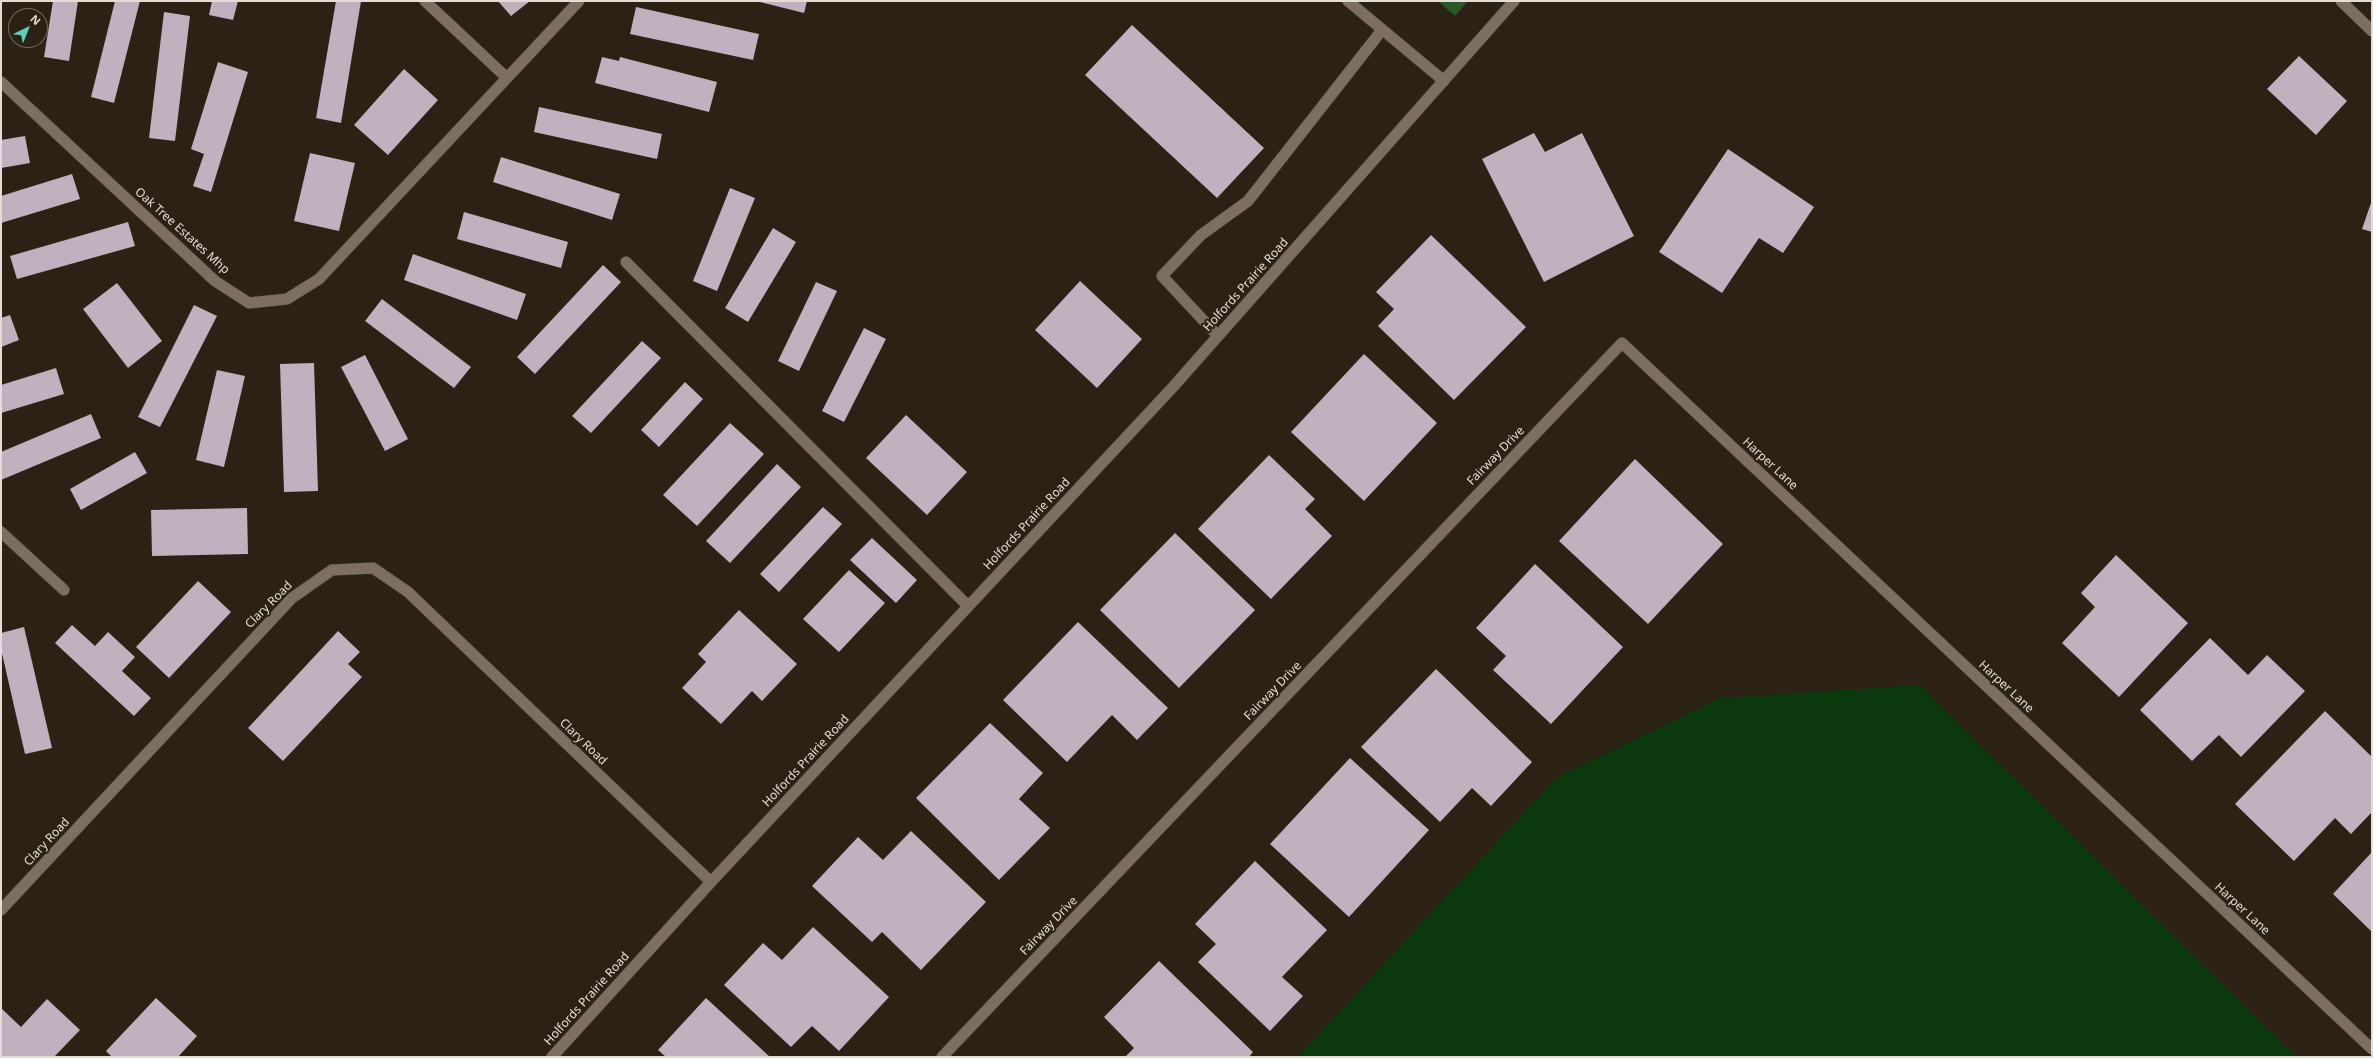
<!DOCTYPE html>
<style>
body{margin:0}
#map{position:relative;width:2373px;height:1058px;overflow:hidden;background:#2b2115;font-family:"Noto Sans",sans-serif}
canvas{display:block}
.frame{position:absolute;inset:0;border:2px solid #e4ddd5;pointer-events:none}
.north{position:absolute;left:8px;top:8px;width:40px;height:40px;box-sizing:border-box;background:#2b2115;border:1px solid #756c62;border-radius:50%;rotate:43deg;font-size:11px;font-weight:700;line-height:16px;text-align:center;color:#e4ddd5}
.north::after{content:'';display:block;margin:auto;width:14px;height:18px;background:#5dceb9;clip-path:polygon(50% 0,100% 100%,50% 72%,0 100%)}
</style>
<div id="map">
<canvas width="2373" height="1058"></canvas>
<div class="frame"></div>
<div class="north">N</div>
</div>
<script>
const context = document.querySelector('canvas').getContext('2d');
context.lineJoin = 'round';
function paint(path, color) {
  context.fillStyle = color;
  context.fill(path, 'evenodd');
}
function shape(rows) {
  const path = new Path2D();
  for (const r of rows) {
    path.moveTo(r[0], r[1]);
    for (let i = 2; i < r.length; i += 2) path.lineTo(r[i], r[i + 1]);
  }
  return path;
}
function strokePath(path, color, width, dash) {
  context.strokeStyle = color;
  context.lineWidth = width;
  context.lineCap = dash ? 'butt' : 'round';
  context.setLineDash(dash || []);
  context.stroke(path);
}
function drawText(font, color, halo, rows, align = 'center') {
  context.font = font + ' "Noto Sans",sans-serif';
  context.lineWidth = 4;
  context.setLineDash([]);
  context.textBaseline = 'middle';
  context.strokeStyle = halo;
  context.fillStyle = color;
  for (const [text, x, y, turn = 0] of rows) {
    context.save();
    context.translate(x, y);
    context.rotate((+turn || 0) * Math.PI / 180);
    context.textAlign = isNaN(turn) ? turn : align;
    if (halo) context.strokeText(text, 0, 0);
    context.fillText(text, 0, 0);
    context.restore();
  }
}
paint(shape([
 [1920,685,2296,1057,1298,1057,1556,778,1720,698]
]), '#0c380e');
paint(shape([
 [1438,1,1468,1,1455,16]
]), '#2b582b');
paint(shape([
 [53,1,78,1,69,61,44,57],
 [115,1,140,1,114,103,91,97],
 [212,1,238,1,233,20,209,15],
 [336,1,361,1,341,123,316,118],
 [498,1,530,1,511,16],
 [756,1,807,1,804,13],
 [636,7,759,34,753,60,630,34],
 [164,12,190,16,175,141,149,138],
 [1132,25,1264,148,1217,198,1085,75],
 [2299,56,2347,101,2316,135,2267,89],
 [602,57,619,61,620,57,717,82,709,112,595,83],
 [218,62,248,72,211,192,193,186,204,154,191,149],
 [404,69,438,100,388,155,354,125],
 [539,107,662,134,657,159,534,132],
 [1534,133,1545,152,1582,133,1634,236,1544,282,1482,159],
 [25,136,30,163,1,168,1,140],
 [1728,149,1814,207,1783,253,1759,238,1722,293,1659,252],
 [310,153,355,163,339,231,294,221],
 [501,157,620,194,612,220,493,182],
 [72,174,80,199,1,223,1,196],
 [730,188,755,198,717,291,693,281],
 [2372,200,2372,232,2362,229],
 [464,212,568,242,561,268,457,239],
 [128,222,135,246,17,279,10,256],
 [773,228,796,242,748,322,725,308],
 [1431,235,1526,327,1454,400,1378,326,1394,309,1376,292],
 [413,254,526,294,517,320,404,280],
 [603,265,621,282,535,374,517,357],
 [1080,281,1142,339,1097,388,1035,330],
 [816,282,837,291,799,371,778,361],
 [117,283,162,341,128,368,83,309],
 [382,299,471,367,454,388,365,321],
 [194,305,217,316,160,427,138,417],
 [10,315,19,340,1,347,1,318],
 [864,328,886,339,844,422,822,411],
 [642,341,661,358,591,433,572,416],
 [1364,354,1437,423,1364,501,1291,432],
 [365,355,408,439,385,451,341,367],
 [314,363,318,491,284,492,280,364],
 [56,368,64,394,1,413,1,385],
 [217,370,245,376,224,467,196,460],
 [685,382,703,399,659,447,641,430],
 [91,414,101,438,1,480,1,452],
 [906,415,967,472,927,515,866,458],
 [730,423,764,454,697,526,663,495],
 [135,452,147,473,81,510,70,489],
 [1269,455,1315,499,1305,509,1332,536,1271,599,1198,529],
 [1635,459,1723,544,1648,624,1559,541],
 [777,464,801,487,730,563,706,541],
 [823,507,842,524,779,592,760,574],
 [247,508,248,554,152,556,151,510],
 [1175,533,1255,610,1179,688,1100,610],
 [872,538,917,580,896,603,850,560],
 [2116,555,2188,623,2119,697,2062,643,2095,607,2081,593],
 [1535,564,1623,647,1551,724,1493,670,1506,656,1476,628],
 [849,570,885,603,839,652,803,619],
 [198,581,231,612,169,678,136,647],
 [739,610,797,664,762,701,752,691,721,724,682,688,706,662,698,654],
 [1078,622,1168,708,1137,740,1112,715,1067,762,1003,700],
 [72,625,95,646,108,632,135,657,122,671,151,698,134,716,55,643],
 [24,627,52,748,25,754,1,649,1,633],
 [338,631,360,652,348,664,362,677,283,761,248,728],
 [2210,638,2248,675,2267,655,2305,691,2241,757,2219,735,2192,761,2140,710],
 [1436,669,1532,762,1491,806,1472,788,1440,822,1361,747],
 [2325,711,2372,757,2372,812,2351,834,2335,818,2294,861,2235,804],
 [990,723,1043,773,1019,799,1050,828,999,880,916,798],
 [1350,758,1429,830,1349,917,1270,844],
 [911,831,986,902,921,970,882,932,872,942,812,886,858,837,883,860],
 [2372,852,2372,932,2333,894],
 [1255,861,1327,930,1282,977,1303,996,1270,1031,1198,962,1216,944,1195,924],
 [813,927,889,997,839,1051,812,1026,791,1047,724,985,763,943,782,960],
 [1159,961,1253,1052,1249,1057,1125,1057,1134,1048,1104,1017],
 [156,998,197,1036,178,1057,112,1057,106,1051],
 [706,998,770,1057,666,1057,658,1050],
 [47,999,80,1030,54,1057,1,1057,1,1008,21,1027]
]), '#c1b0be');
const service = shape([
 [425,1,507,78],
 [1,82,215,281,249,303,287,299,319,279,579,1],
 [626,262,968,606],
 [1218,336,1162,276,1201,235,1248,201,1382,30],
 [1,532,64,590]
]);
const minor = shape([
 [1348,1,1444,81],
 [2341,1,2372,31],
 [1,910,292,598,332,570,373,568,408,592,711,882],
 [552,1057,711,882,1173,387,1514,1],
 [942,1057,1622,343,2372,1049]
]);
strokePath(service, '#463d35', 12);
strokePath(minor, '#463d35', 12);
strokePath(service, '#7c6e61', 11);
strokePath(minor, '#7c6e61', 11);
drawText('12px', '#e4ddd5', '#2b2115', [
 ["Oak Tree Estates Mhp",182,231,42],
 ["Holfords Prairie Road",1246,285,-48],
 ["Fairway Drive",1496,456,-46],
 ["Harper Lane",1770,464,43],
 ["Holfords Prairie Road",1027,524,-47],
 ["Clary Road",269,605,-45],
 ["Harper Lane",2006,687,43],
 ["Fairway Drive",1273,691,-46],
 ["Clary Road",583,742,44],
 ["Holfords Prairie Road",806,761,-47],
 ["Clary Road",47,842,-47],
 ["Harper Lane",2242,909,43],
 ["Fairway Drive",1049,926,-46],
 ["Holfords Prairie Road",587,999,-48]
]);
</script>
